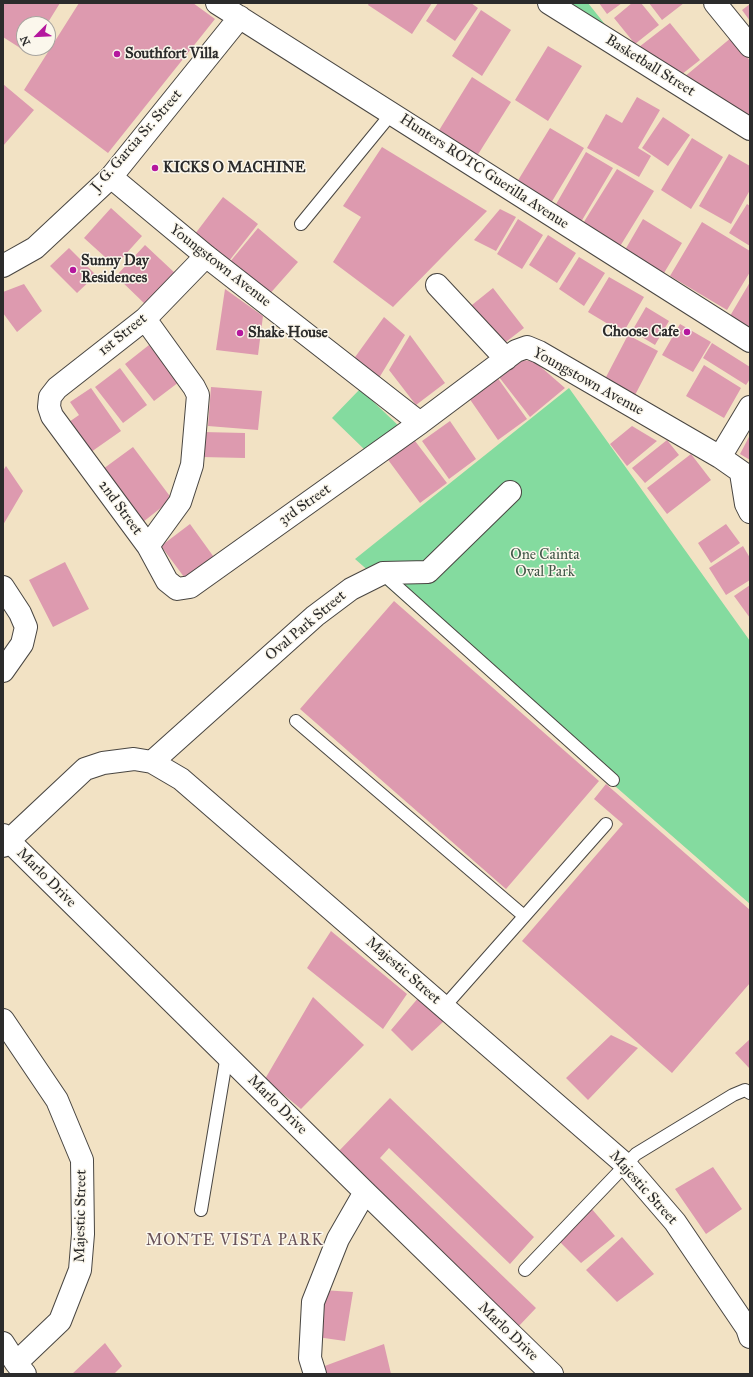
<!DOCTYPE html>
<style>
body{margin:0}
#map{position:relative;width:753px;height:1377px;overflow:hidden;background:#f2e2c4;font-family:"IM FELL Great Primer",serif}
canvas{display:block}
.frame{position:absolute;inset:0;border:4px solid #2b2b2b;pointer-events:none}
.north{position:absolute;left:16px;top:16px;width:40px;height:40px;box-sizing:border-box;background:#fbf7ec;border:1px solid #a8a59f;border-radius:50%;rotate:246deg;font-size:11px;font-weight:700;line-height:16px;text-align:center;color:#2b2b2b}
.north::after{content:'';display:block;margin:auto;width:14px;height:18px;background:#b5179e;clip-path:polygon(50% 0,100% 100%,50% 72%,0 100%)}
</style>
<div id="map">
<canvas width="753" height="1377"></canvas>
<div class="frame"></div>
<div class="north">N</div>
</div>
<script>
const context = document.querySelector('canvas').getContext('2d');
context.lineJoin = 'round';
function paint(path, color) {
  context.fillStyle = color;
  context.fill(path, 'evenodd');
}
function shape(rows) {
  const path = new Path2D();
  for (const r of rows) {
    path.moveTo(r[0], r[1]);
    for (let i = 2; i < r.length; i += 2) path.lineTo(r[i], r[i + 1]);
  }
  return path;
}
function strokePath(path, color, width, dash) {
  context.strokeStyle = color;
  context.lineWidth = width;
  context.lineCap = dash ? 'butt' : 'round';
  context.setLineDash(dash || []);
  context.stroke(path);
}
function drawText(font, color, halo, rows, align = 'center') {
  context.font = font + ' "IM FELL Great Primer",serif';
  context.lineWidth = 3;
  context.setLineDash([]);
  context.textBaseline = 'middle';
  context.strokeStyle = halo;
  context.fillStyle = color;
  for (const [text, x, y, turn = 0] of rows) {
    context.save();
    context.translate(x, y);
    context.rotate((+turn || 0) * Math.PI / 180);
    context.textAlign = isNaN(turn) ? turn : align;
    if (halo) context.strokeText(text, 0, 0);
    context.fillText(text, 0, 0);
    context.restore();
  }
}
paint(shape([
 [556,3,588,3,623,47],
 [569,388,750,641,750,904,355,559],
 [360,389,402,429,366,451,332,418]
]), '#84db9f');
paint(shape([
 [3,3,60,3,47,24,24,24,24,48,32,48,28,53,3,37],
 [79,3,193,3,215,19,108,153,24,90],
 [369,3,432,3,412,34,368,5],
 [438,3,471,3,478,8,455,41,426,21],
 [599,3,622,3,607,14],
 [632,3,641,3,659,25,635,44,614,18],
 [649,3,684,3,662,20],
 [750,4,750,21,742,10],
 [481,10,511,30,482,76,452,56],
 [670,23,700,60,677,78,639,47],
 [732,37,750,61,750,119,683,78],
 [548,46,582,66,548,121,515,100],
 [472,77,511,102,477,156,438,132],
 [3,84,34,110,3,146],
 [637,97,660,110,638,148,651,156,639,177,587,148,606,114,622,123],
 [663,117,690,135,668,166,642,148],
 [550,128,584,148,551,203,517,182],
 [692,138,723,157,691,209,661,190],
 [382,147,487,211,393,307,333,262,361,217,343,206],
 [586,152,613,168,581,222,555,206],
 [729,154,750,166,750,190,731,224,699,206],
 [617,169,654,191,619,248,582,225],
 [223,197,258,224,229,261,195,234],
 [747,204,750,206,750,246,729,233],
 [111,208,142,236,115,266,84,238],
 [500,209,516,217,496,251,474,240],
 [518,219,543,235,522,269,497,254],
 [643,219,682,243,664,273,625,250],
 [702,222,750,251,750,272,727,310,670,276],
 [258,228,298,262,267,297,229,263],
 [548,235,576,253,557,283,529,265],
 [145,245,176,274,146,305,116,276],
 [69,248,96,275,77,293,50,266],
 [579,257,605,273,584,306,559,289],
 [609,277,644,297,623,333,588,312],
 [750,282,750,328,730,316],
 [24,284,42,311,17,332,3,313,3,292],
 [493,288,524,328,498,348,467,309],
 [225,289,263,316,258,355,216,350],
 [646,307,669,321,655,345,632,331],
 [384,317,405,335,379,378,353,360],
 [680,324,711,342,693,372,662,355],
 [410,335,445,383,416,405,389,370],
 [628,335,658,351,635,395,605,379],
 [712,343,750,367,750,379,746,385,703,358],
 [149,345,179,382,154,401,125,364],
 [520,360,534,361,565,388,530,417,499,377],
 [704,365,741,388,724,418,686,396],
 [120,368,147,405,123,423,95,387],
 [497,377,527,419,498,440,469,398],
 [211,387,262,391,258,430,208,426],
 [91,388,121,431,91,452,69,422,79,415,70,402],
 [450,421,476,459,449,479,422,441],
 [632,426,657,441,627,466,610,444],
 [203,432,245,433,245,458,202,457],
 [750,435,750,460,740,454],
 [412,437,447,483,420,503,386,457],
 [667,440,679,455,645,483,632,468],
 [133,447,172,499,143,522,103,469],
 [691,454,711,480,667,514,647,488],
 [6,466,23,491,3,525,3,471],
 [190,524,216,560,187,581,161,546],
 [726,524,740,543,711,563,698,543],
 [743,546,750,558,750,580,726,595,709,568],
 [65,562,89,609,53,627,29,580],
 [750,585,750,618,734,596],
 [394,601,599,781,506,889,300,709],
 [606,784,750,910,750,983,672,1073,522,941,623,824,594,799],
 [331,931,407,994,383,1029,307,968],
 [313,997,364,1045,301,1109,265,1079],
 [419,997,444,1021,412,1051,391,1030],
 [611,1035,638,1048,588,1100,566,1078],
 [750,1039,750,1069,735,1053],
 [390,1098,534,1237,510,1264,389,1148,380,1158,536,1308,518,1327,337,1153],
 [713,1167,742,1209,706,1234,675,1189],
 [591,1208,615,1236,581,1263,559,1241],
 [622,1237,654,1274,617,1302,586,1270],
 [322,1290,353,1292,345,1341,317,1337],
 [105,1343,122,1366,114,1374,72,1374],
 [384,1344,391,1374,325,1374,322,1367]
]), '#dd9aaf');
const service = shape([
 [301,224,392,113],
 [383,574,613,780],
 [296,721,524,916],
 [444,1007,606,824],
 [201,1210,227,1055],
 [525,1270,636,1154,733,1095,745,1090,750,1093]
]);
const minor = shape([
 [549,3,750,129],
 [715,3,750,46],
 [111,177,206,256,420,423,516,351,527,347,539,352,720,457,750,478],
 [206,256,145,319,57,388,50,397,49,407,52,416,148,546,167,581,177,589,190,587,420,423],
 [437,285,506,359],
 [145,319,194,387,198,395,192,465,180,502,148,546],
 [720,457,750,407],
 [741,473,746,504,750,512],
 [3,671,22,644,26,627,20,613,3,587],
 [152,762,315,616,351,589,383,573,428,572,510,492],
 [3,835,365,1192,552,1374],
 [3,846,85,769,103,763,134,759,152,762,181,779,625,1164,675,1222,747,1328,750,1337],
 [3,1020,57,1100,82,1160,83,1234,80,1270,60,1321,16,1363],
 [3,1343,16,1363,25,1374],
 [315,1374,310,1358,313,1302,338,1239,365,1192]
]);
const tertiary = shape([
 [217,3,750,341],
 [3,266,35,248,111,177,240,17]
]);
strokePath(service, '#494642', 14);
strokePath(minor, '#494642', 24);
strokePath(tertiary, '#494642', 24);
strokePath(service, '#fff', 12);
strokePath(minor, '#fff', 22);
strokePath(tertiary, '#fff', 22);
for (const [x, y, r, color] of [
 [117,54,4,"#b5179e"],
 [155,168,4,"#b5179e"],
 [73,270,4,"#b5179e"],
 [687,332,4,"#b5179e"],
 [240,333,4,"#b5179e"]
]) {
  const dot = new Path2D();
  dot.arc(x, y, r, 0, 2 * Math.PI);
  context.fillStyle = color;
  context.fill(dot);
  strokePath(dot, '#fbf7ec', 1.5);
}
drawText('bold 15px', '#2b2b2b', '#fbf7ec', [
 ["Southfort Villa",125,54],
 ["KICKS O MACHINE",163,168],
 ["Sunny Day",81,261],
 ["Residences",81,278],
 ["Choose Cafe",679,332,"right"],
 ["Shake House",248,333]
], 'left');
drawText('15px', '#2b2b2b', '#fbf7ec', [
 ["Basketball Street",650,66,32],
 ["J. G. Garcia Sr. Street",137,141,-49],
 ["Hunters ROTC Guerilla Avenue",484,172,33],
 ["Youngstown Avenue",220,266,38],
 ["1st Street",123,335,-39],
 ["Youngstown Avenue",588,382,29],
 ["3rd Street",305,505,-35],
 ["2nd Street",120,508,54],
 ["Oval Park Street",306,626,-40],
 ["Marlo Drive",46,878,45],
 ["Majestic Street",403,971,41],
 ["Marlo Drive",277,1105,45],
 ["Majestic Street",643,1188,48],
 ["Majestic Street",81,1216,-89],
 ["Marlo Drive",508,1332,44]
]);
drawText('15px', '#415748', '#fbf7ec', [
 ["One Cainta",545,555],
 ["Oval Park",545,572]
]);
context.letterSpacing = '1px';
drawText('16px', '#695259', '#fbf7ec', [
 ["MONTE VISTA PARK",235,1241]
]);
context.letterSpacing = '0px';
</script>
